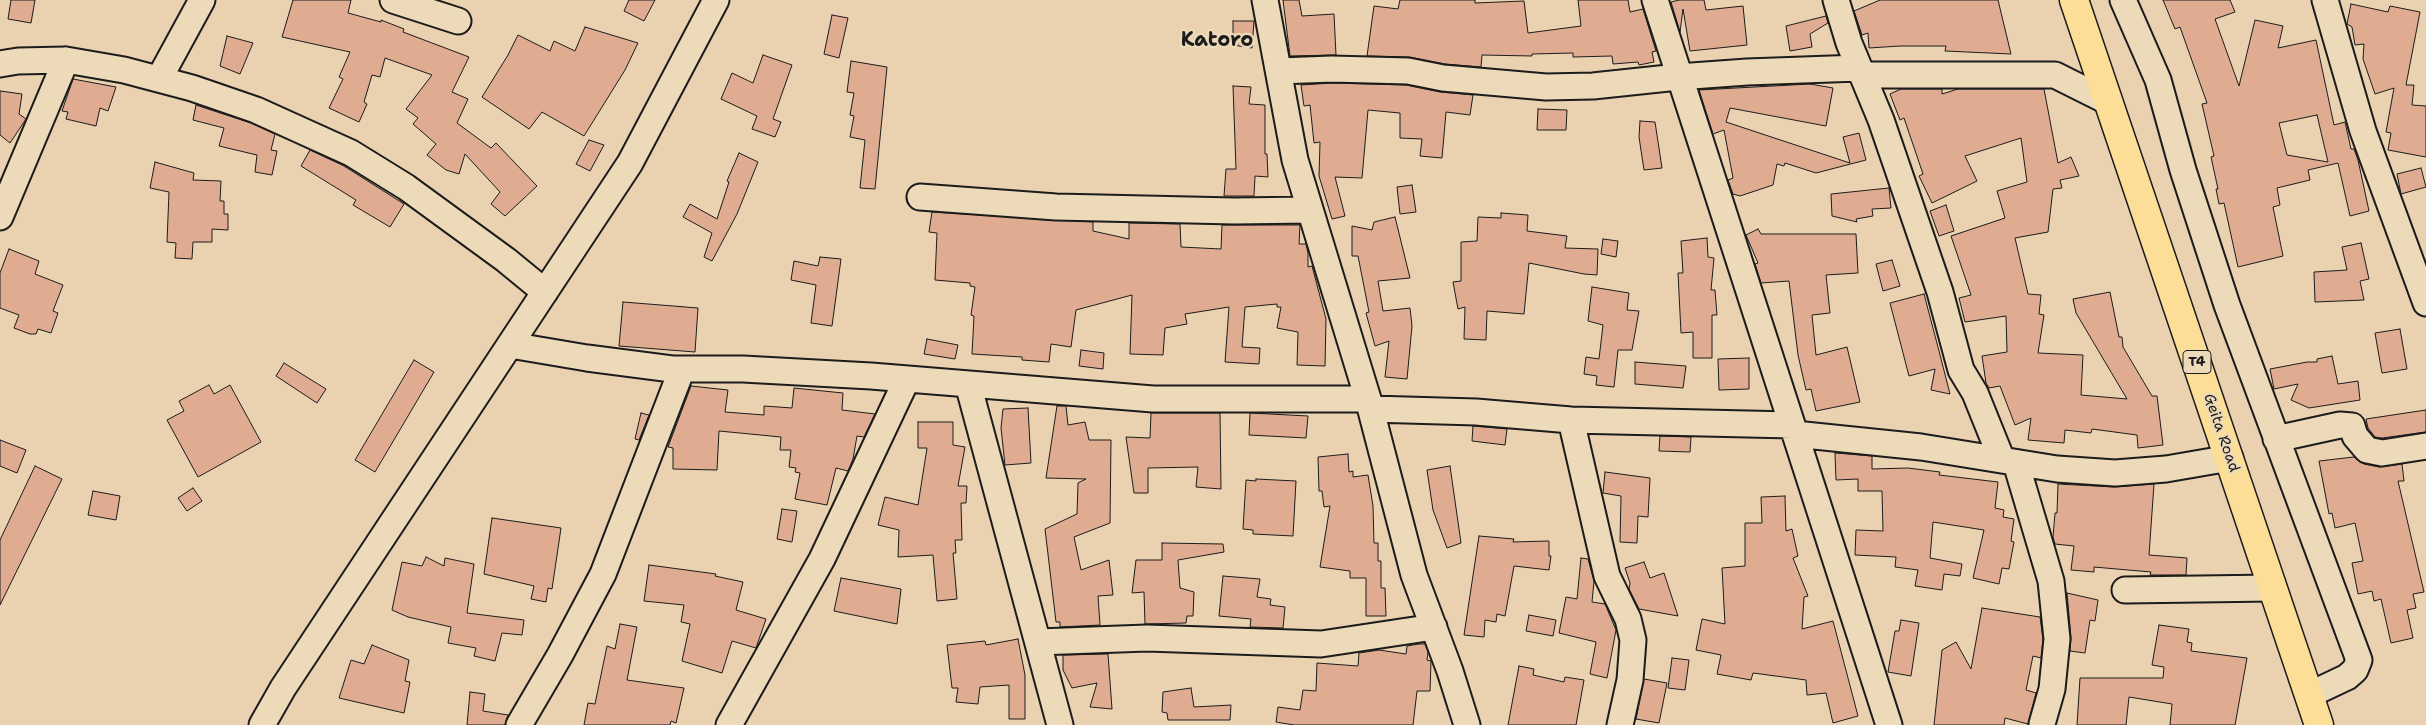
<!DOCTYPE html>
<style>
body{margin:0}
canvas{display:block;background:#ead1b0}
</style>
<canvas width="2426" height="725"></canvas>
<script>
const context = document.querySelector('canvas').getContext('2d');
context.lineJoin = 'round';
function paint(path, color) {
  context.fillStyle = color;
  context.fill(path, 'evenodd');
}
function shape(rows) {
  const path = new Path2D();
  for (const r of rows) {
    path.moveTo(r[0], r[1]);
    for (let i = 2; i < r.length; i += 2) path.lineTo(r[i], r[i + 1]);
  }
  return path;
}
function strokePath(path, color, width, dash) {
  context.strokeStyle = color;
  context.lineWidth = width;
  context.lineCap = dash ? 'butt' : 'round';
  context.setLineDash(dash || []);
  context.stroke(path);
}
function drawText(font, color, halo, rows, align = 'center') {
  context.font = font + ' "Shantell Sans",sans-serif';
  context.lineWidth = 4.5;
  context.setLineDash([]);
  context.textBaseline = 'middle';
  context.strokeStyle = halo;
  context.fillStyle = color;
  for (const [text, x, y, turn = 0] of rows) {
    context.save();
    context.translate(x, y);
    context.rotate((+turn || 0) * Math.PI / 180);
    context.textAlign = isNaN(turn) ? turn : align;
    if (halo) context.strokeText(text, 0, 0);
    context.fillText(text, 0, 0);
    context.restore();
  }
}
const building = shape([
 [11,0,35,0,31,23,8,19,11,0],
 [293,0,351,0,348,13,381,22,381,20,404,29,403,32,469,57,452,92,468,99,457,123,491,148,496,143,537,186,505,216,491,204,500,192,465,154,459,174,446,170,427,155,436,144,413,124,418,118,406,109,432,75,385,58,380,77,372,75,364,102,367,104,359,122,329,108,343,79,339,77,350,52,282,37,293,0],
 [629,0,655,0,644,21,624,11,629,0],
 [1283,0,1299,0,1302,16,1334,14,1336,55,1290,56,1283,0],
 [1400,0,1475,0,1475,3,1524,1,1528,33,1581,26,1578,0,1628,0,1630,12,1643,9,1656,51,1652,52,1654,62,1639,65,1638,62,1613,64,1612,56,1573,57,1573,53,1532,54,1532,56,1482,55,1481,67,1445,64,1409,57,1367,56,1374,6,1398,9,1400,0],
 [1679,0,1704,0,1706,10,1743,6,1747,45,1690,51,1683,9,1680,32,1671,2,1679,0],
 [1880,0,1998,0,2011,54,1945,51,1946,46,1900,46,1869,48,1868,33,1862,35,1854,11,1880,0],
 [2163,0,2230,0,2235,12,2215,19,2239,86,2255,20,2283,26,2278,48,2316,40,2334,125,2345,122,2351,149,2354,149,2358,160,2369,211,2350,216,2338,163,2308,170,2310,180,2277,188,2280,205,2273,207,2283,256,2238,267,2224,203,2219,204,2216,189,2218,189,2211,157,2214,156,2202,104,2207,103,2180,27,2175,29,2163,0],
 [2317,115,2328,162,2287,155,2279,123,2317,115],
 [2351,4,2388,12,2390,6,2420,12,2406,85,2414,85,2412,105,2426,106,2426,157,2388,150,2391,133,2386,132,2394,88,2375,94,2363,59,2364,44,2355,45,2352,27,2347,24,2351,4],
 [832,15,848,18,839,58,824,54,832,15],
 [1826,16,1828,23,1810,34,1812,47,1790,51,1786,26,1826,16],
 [1233,21,1254,21,1252,48,1233,45,1233,21],
 [585,27,638,43,625,70,584,136,542,112,529,129,482,97,508,55,518,35,550,51,554,41,575,51,585,27],
 [227,36,253,43,240,74,220,66,227,36],
 [763,55,792,65,773,119,781,122,775,137,752,129,757,116,721,99,732,73,753,83,763,55],
 [851,61,887,67,875,189,860,188,865,140,850,137,854,116,850,115,854,93,847,92,851,61],
 [73,79,116,87,108,111,100,108,96,126,66,119,68,112,62,111,73,79],
 [1332,83,1406,85,1440,92,1473,95,1470,115,1446,112,1442,158,1420,156,1422,139,1400,138,1400,113,1368,110,1362,178,1335,177,1345,216,1332,219,1319,176,1320,142,1314,143,1310,105,1304,106,1301,85,1332,83],
 [1810,84,1833,88,1826,126,1730,108,1726,122,1850,163,1843,137,1859,133,1866,160,1816,173,1785,163,1784,166,1777,164,1773,185,1740,196,1733,194,1728,180,1733,178,1724,130,1713,134,1699,90,1810,84],
 [1233,86,1251,87,1249,104,1265,105,1265,154,1267,154,1268,177,1255,176,1254,196,1224,196,1226,169,1236,169,1233,86],
 [1901,89,1942,89,1942,94,1958,89,2044,89,2058,163,2071,157,2079,176,2060,180,2062,188,2053,189,2048,232,2015,238,2028,294,2041,295,2039,314,2044,315,2038,353,2083,355,2081,395,2127,399,2076,313,2073,299,2110,292,2119,337,2122,337,2123,347,2152,396,2157,396,2163,445,2138,448,2137,435,2092,429,2091,433,2065,430,2064,443,2028,440,2031,418,2015,425,2000,386,1989,388,1986,383,1982,356,2007,352,2006,316,1965,322,1959,298,1971,295,1951,236,2005,218,1997,191,2027,182,2021,138,1965,156,1977,181,1932,203,1919,176,1923,174,1904,118,1900,120,1890,94,1901,89],
 [0,91,22,94,19,114,26,119,10,143,0,135,0,91],
 [196,105,251,123,275,134,271,150,277,151,272,175,255,172,257,155,219,146,224,128,193,120,196,105],
 [1538,109,1567,110,1566,130,1537,130,1538,109],
 [1640,121,1655,122,1662,168,1644,170,1639,137,1640,121],
 [589,140,604,145,590,171,576,164,589,140],
 [310,150,344,166,404,204,390,227,353,205,356,200,301,166,310,150],
 [739,153,758,162,737,214,712,261,704,257,712,233,683,217,690,204,717,219,729,182,727,181,739,153],
 [155,162,194,173,193,180,221,181,220,201,224,201,224,214,228,214,228,230,212,229,212,242,193,242,192,259,175,258,176,243,167,242,169,192,150,188,155,162],
 [2421,168,2426,187,2401,194,2397,174,2421,168],
 [1412,185,1416,212,1400,214,1397,187,1412,185],
 [1889,188,1891,208,1872,209,1873,216,1856,219,1857,222,1832,216,1831,194,1889,188],
 [1946,205,1954,231,1939,236,1930,211,1946,205],
 [932,212,1093,222,1093,231,1129,239,1129,223,1180,224,1181,247,1221,249,1222,225,1300,225,1299,244,1306,244,1308,253,1308,267,1312,266,1326,319,1325,366,1297,365,1298,332,1277,328,1281,307,1277,307,1277,304,1245,307,1242,347,1260,348,1259,364,1225,362,1229,307,1185,314,1187,324,1165,328,1163,355,1130,354,1132,295,1076,310,1071,347,1051,344,1049,362,1022,360,1022,357,972,354,974,316,971,315,975,287,970,286,970,283,935,280,937,233,929,232,932,212],
 [1501,213,1528,215,1527,231,1567,236,1565,248,1598,249,1597,275,1584,274,1529,263,1524,314,1487,311,1486,340,1464,339,1465,307,1458,309,1453,282,1461,281,1461,242,1477,241,1478,217,1501,218,1501,213],
 [1395,217,1410,278,1378,281,1383,311,1410,308,1412,326,1407,379,1385,377,1389,341,1375,346,1366,313,1369,312,1358,256,1352,256,1352,226,1372,230,1374,222,1395,217],
 [1758,229,1761,234,1856,234,1858,273,1826,275,1830,313,1812,315,1816,355,1847,347,1860,402,1816,411,1811,389,1806,390,1798,355,1789,281,1761,283,1755,264,1758,263,1746,235,1758,229],
 [1707,238,1708,257,1714,258,1711,290,1715,290,1717,315,1712,315,1712,358,1693,358,1693,332,1681,333,1678,273,1683,273,1681,241,1707,238],
 [1603,239,1618,241,1616,257,1601,254,1603,239],
 [2361,243,2369,279,2360,281,2364,300,2315,302,2314,272,2347,270,2342,247,2361,243],
 [9,249,39,261,35,274,63,285,53,311,58,313,51,333,38,329,36,334,30,334,14,328,19,315,0,308,0,273,9,249],
 [820,257,841,259,832,326,811,323,816,285,791,280,794,261,818,266,820,257],
 [1892,260,1900,286,1883,291,1876,264,1892,260],
 [1592,287,1629,293,1627,310,1639,311,1632,350,1618,350,1614,387,1596,385,1597,376,1584,374,1586,357,1599,359,1603,325,1588,321,1592,287],
 [1924,294,1939,351,1950,394,1931,390,1935,369,1909,376,1890,303,1924,294],
 [623,302,698,308,695,352,619,346,623,302],
 [2400,329,2407,369,2382,373,2375,333,2400,329],
 [927,339,958,345,955,359,924,354,927,339],
 [1081,350,1104,353,1103,369,1079,366,1081,350],
 [2332,356,2338,384,2358,381,2360,400,2309,408,2291,400,2298,384,2274,389,2270,369,2307,362,2317,362,2317,359,2332,356],
 [1749,358,1749,389,1719,390,1718,359,1749,358],
 [414,360,434,372,375,472,355,460,414,360],
 [1635,362,1686,366,1683,388,1635,384,1635,362],
 [284,363,326,389,317,403,276,376,284,363],
 [209,385,214,394,230,385,261,442,198,477,167,420,184,411,179,401,209,385],
 [691,386,728,390,725,412,764,415,764,406,792,408,794,388,843,393,842,410,875,414,864,437,857,436,853,459,848,471,836,468,827,505,795,499,800,473,795,472,796,468,789,467,791,450,780,450,781,437,719,431,717,470,673,469,673,448,668,447,691,386],
 [1057,406,1066,406,1068,425,1085,422,1089,440,1111,440,1110,523,1074,537,1081,570,1109,560,1113,595,1098,596,1100,625,1060,627,1060,622,1056,622,1045,529,1077,514,1078,483,1086,479,1046,478,1057,406],
 [1028,408,1031,463,1005,465,1001,428,1003,409,1028,408],
 [2426,410,2426,432,2382,438,2375,437,2368,428,2366,419,2426,410],
 [641,413,649,415,639,440,635,439,641,413],
 [1151,413,1220,413,1221,489,1196,487,1198,467,1148,468,1148,493,1134,493,1126,437,1150,438,1151,413],
 [1250,413,1308,416,1306,438,1249,435,1250,413],
 [918,422,953,422,953,445,965,447,958,486,967,486,966,503,961,503,962,540,955,540,956,553,953,553,957,599,937,601,933,555,898,557,899,530,878,525,885,497,918,505,927,448,918,448,918,422],
 [1473,426,1507,429,1505,445,1472,441,1473,426],
 [1660,436,1691,437,1690,452,1659,451,1660,436],
 [0,440,26,450,17,473,0,466,0,440],
 [1835,453,1872,456,1872,469,1908,468,1940,472,1939,475,1998,482,1995,508,2004,510,2003,517,2014,519,2011,541,2014,542,2009,569,2002,568,1999,584,1973,578,1984,530,1933,522,1930,558,1962,564,1960,576,1944,574,1942,590,1915,586,1918,570,1895,567,1896,557,1855,555,1856,530,1883,531,1882,491,1858,491,1858,479,1836,480,1835,453],
 [1348,454,1349,472,1353,471,1353,477,1368,475,1373,506,1374,543,1378,543,1378,561,1381,561,1381,588,1385,588,1386,616,1366,616,1366,578,1350,578,1350,571,1320,567,1330,506,1324,507,1322,491,1319,491,1318,457,1348,454],
 [2354,457,2364,464,2379,467,2402,464,2404,481,2398,481,2424,592,2413,594,2416,608,2407,610,2413,638,2391,643,2381,599,2374,601,2372,591,2358,594,2352,563,2363,561,2355,523,2335,528,2332,513,2329,514,2319,461,2354,457],
 [35,466,62,479,0,605,0,540,35,466],
 [1450,466,1461,543,1447,548,1433,510,1427,470,1450,466],
 [1605,472,1650,478,1648,517,1638,516,1637,543,1620,542,1621,496,1603,493,1605,472],
 [1256,479,1296,481,1293,536,1253,534,1253,530,1243,529,1246,480,1256,481,1256,479],
 [2058,484,2114,487,2154,484,2149,555,2187,558,2186,575,2150,575,2151,572,2094,567,2094,572,2071,570,2074,546,2055,544,2053,537,2055,513,2057,513,2058,484],
 [193,488,202,501,187,511,178,498,193,488],
 [93,491,120,496,116,520,88,515,93,491],
 [1785,496,1786,531,1792,529,1798,556,1793,558,1808,596,1804,597,1802,629,1833,621,1858,716,1833,723,1826,693,1807,695,1806,680,1753,673,1751,680,1717,674,1721,655,1696,650,1702,619,1725,624,1722,568,1745,566,1745,523,1762,523,1761,497,1785,496],
 [782,509,797,511,792,542,777,539,782,509],
 [492,518,561,528,552,589,548,588,546,602,531,599,534,586,484,574,492,518],
 [1479,536,1514,539,1513,542,1549,541,1549,556,1551,556,1549,570,1514,566,1505,616,1497,614,1496,622,1485,620,1484,637,1464,635,1479,536],
 [1162,543,1223,544,1224,552,1178,560,1180,588,1194,592,1193,616,1187,616,1186,623,1145,624,1144,592,1132,593,1136,560,1162,560,1162,543],
 [426,557,444,566,445,558,474,564,467,613,524,620,522,635,502,633,495,661,474,656,476,648,448,643,451,627,408,617,392,610,402,562,422,566,426,557],
 [1581,558,1588,559,1594,581,1592,602,1605,604,1616,630,1607,678,1590,674,1596,642,1559,633,1566,597,1577,599,1581,558],
 [1644,562,1650,578,1664,573,1678,616,1639,609,1629,589,1630,583,1625,568,1644,562],
 [649,565,716,574,715,576,743,582,736,610,766,619,756,648,732,641,722,673,682,661,690,624,681,622,684,605,644,601,649,565],
 [1223,576,1260,579,1257,597,1271,599,1270,605,1285,607,1283,628,1250,627,1251,619,1219,616,1223,576],
 [841,578,901,589,897,624,834,611,841,578],
 [2067,593,2098,600,2095,621,2090,620,2085,653,2070,651,2071,638,2067,593],
 [1982,608,2040,617,2043,639,2041,658,2033,656,2026,690,2036,693,2028,724,2005,718,2004,725,1934,725,1942,650,1956,642,1971,669,1982,608],
 [1529,615,1556,620,1553,636,1526,631,1529,615],
 [1901,620,1919,623,1911,676,1888,672,1895,631,1899,631,1901,620],
 [620,624,637,627,627,680,684,688,676,723,671,721,670,725,584,725,588,703,595,704,607,646,615,649,620,624],
 [2159,625,2189,629,2187,642,2192,643,2191,651,2247,658,2235,725,2170,725,2172,704,2129,697,2126,725,2077,725,2080,678,2163,678,2164,667,2152,665,2159,625],
 [1018,639,1025,675,1025,719,1009,719,1009,685,980,687,978,704,956,702,958,688,952,688,947,645,985,641,986,645,1018,639],
 [1419,644,1425,644,1428,652,1427,660,1431,661,1430,691,1417,691,1413,725,1294,725,1276,722,1278,707,1300,710,1303,690,1316,691,1317,663,1358,666,1359,653,1379,650,1406,654,1407,646,1419,644],
 [372,645,409,660,405,681,410,682,404,713,339,698,351,660,364,664,372,645],
 [1108,654,1112,709,1090,707,1097,683,1072,688,1063,670,1063,655,1108,654],
 [1672,658,1689,660,1685,690,1668,688,1672,658],
 [1519,666,1534,669,1533,675,1564,682,1565,677,1584,680,1576,725,1508,725,1519,666],
 [1644,679,1667,683,1659,723,1636,719,1644,679],
 [1191,688,1194,707,1231,705,1230,720,1168,720,1167,713,1162,712,1163,692,1191,688],
 [470,692,485,694,483,711,508,715,505,725,467,725,470,692]
]);
paint(building, '#dfac92');
strokePath(building, '#1c1c1c', 1);
const minor = shape([
 [393,0,458,21],
 [1265,0,1295,160,1368,399,1414,575,1450,671,1467,725],
 [1655,0,1889,725],
 [1836,0,1849,43,1881,120,1940,292,1961,370,1975,393,2002,460],
 [2123,0,2158,80,2183,170,2227,305,2359,660,2355,670,2347,677,2309,695],
 [2325,0,2363,131,2426,303],
 [0,64,18,61,66,60,124,70,192,88,256,110,351,153,406,187,506,260,545,292],
 [1279,71,1332,69,1408,71,1443,78,1546,87,1593,86,1678,77,1747,72,1859,68],
 [1862,75,2055,75,2109,102],
 [159,79,202,0],
 [920,197,1056,207,1234,211,1310,210],
 [0,217,66,60],
 [510,345,587,358,672,369,743,369,871,376,1153,399,1368,399],
 [968,384,1060,725],
 [1371,409,1476,412,1571,420,1792,425],
 [1571,420,1607,576,1628,619,1633,640,1630,680,1620,725],
 [1795,434,1921,447,2057,469,2115,473,2166,469,2230,458],
 [2276,439,2340,425,2352,426,2355,436,2367,450,2382,453,2426,446],
 [2016,463,2051,581,2057,639,2052,689,2042,724],
 [2125,590,2273,588],
 [1038,642,1147,638,1321,644,1434,627],
 [262,725,283,688,630,163,716,0],
 [519,725,560,655,603,574,682,369],
 [729,725,822,559,907,379]
]);
const highway = shape([
 [2074,0,2319,725]
]);
strokePath(minor, '#1c1c1c', 29);
strokePath(highway, '#1c1c1c', 31);
strokePath(minor, '#eddab8', 25);
strokePath(highway, '#fcde96', 28);
for (const [x, y, w] of [
 [2197,362,28]
]) {
  const box = new Path2D();
  box.roundRect(x - w / 2, y - 11.5, w, 23, 4);
  context.fillStyle = '#eddab8';
  context.fill(box);
  strokePath(box, '#1c1c1c', 1);
}
drawText('bold 14px', '#1c1c1c', null, [
 ["T4",2197,362]
]);
drawText('15px', '#1c1c1c', '#eddab8', [
 ["Geita Road",2221,433,71]
]);
drawText('bold 20px', '#1c1c1c', '#eddab8', [
 ["Katoro",1217,41]
]);
</script>
